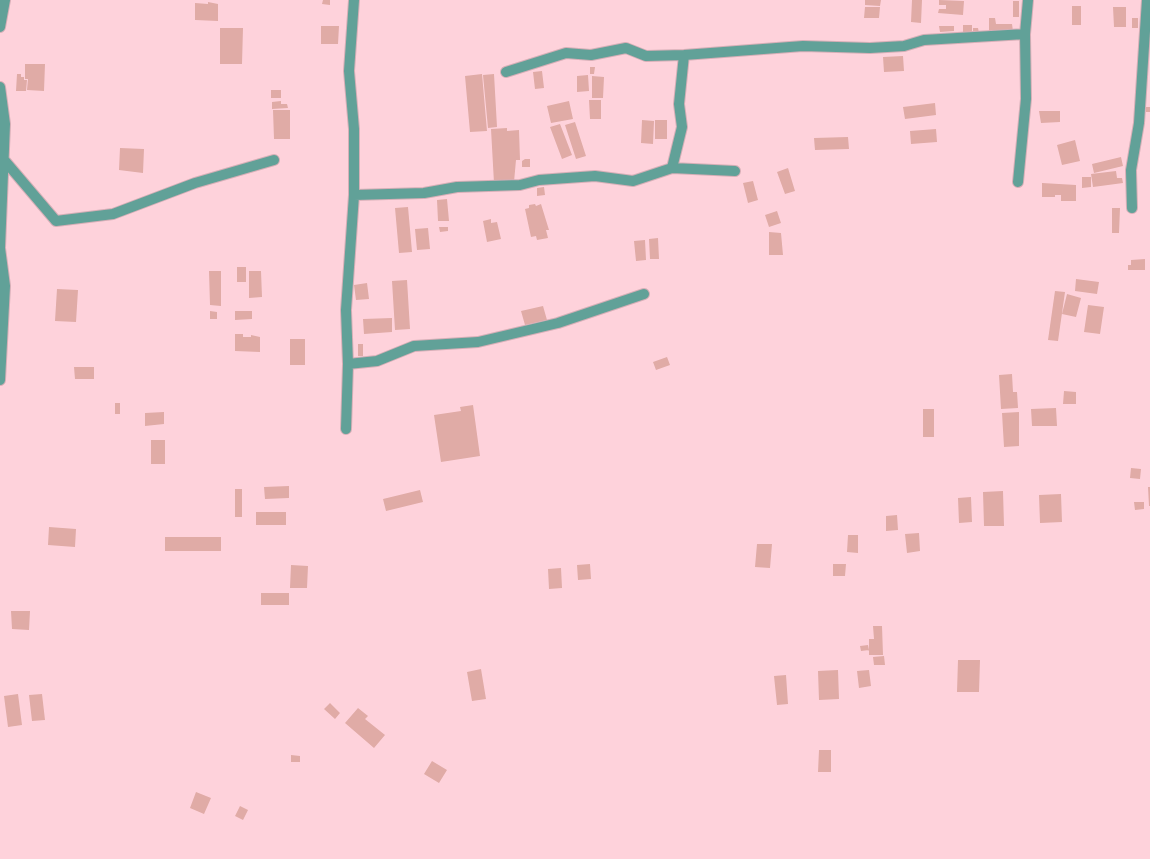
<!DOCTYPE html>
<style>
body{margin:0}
canvas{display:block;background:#fed2db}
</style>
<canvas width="1150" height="859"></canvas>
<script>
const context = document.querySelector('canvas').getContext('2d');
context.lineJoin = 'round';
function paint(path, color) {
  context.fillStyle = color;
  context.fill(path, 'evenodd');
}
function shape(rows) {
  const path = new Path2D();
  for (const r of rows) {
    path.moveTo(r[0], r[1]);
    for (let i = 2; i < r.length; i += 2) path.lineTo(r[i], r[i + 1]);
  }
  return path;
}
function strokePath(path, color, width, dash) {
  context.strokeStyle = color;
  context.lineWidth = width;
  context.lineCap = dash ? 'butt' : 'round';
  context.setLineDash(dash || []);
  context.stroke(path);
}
paint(shape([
 [323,0,330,0,330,5,322,4],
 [865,0,881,0,880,6,865,5],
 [912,0,922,0,921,23,911,22],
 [939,0,964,1,963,15,938,13,939,9,946,9,946,5,939,5],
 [1013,1,1019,1,1019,17,1013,17],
 [208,2,218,4,218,21,195,20,195,3,208,4],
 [1072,6,1081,6,1081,25,1072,25],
 [865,7,880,7,879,18,864,18],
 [1113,7,1126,7,1126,27,1114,27],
 [989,18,995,18,996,24,1012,24,1013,31,989,32],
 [1132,18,1138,18,1138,28,1132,28],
 [963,25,972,25,972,34,963,34],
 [321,26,339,26,338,44,321,44],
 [939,26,954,26,954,31,940,32],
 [220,28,243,28,242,64,220,64],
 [973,28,978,28,979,33,973,33],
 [903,56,904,71,884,72,883,57],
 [25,64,45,64,44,91,27,90,28,79,25,79],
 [590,67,595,67,594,74,590,74],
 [542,71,544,88,535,89,533,72],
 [17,74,21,74,21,77,24,77,24,80,27,80,26,91,16,91],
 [482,74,487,131,470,132,465,76],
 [494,74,497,127,488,128,483,75],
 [588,75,589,91,577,92,577,76],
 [592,76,604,77,603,98,592,98],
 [271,90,281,90,281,98,271,98],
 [589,100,601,100,601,119,590,119],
 [281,101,281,104,287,104,288,108,272,109,272,102],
 [569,101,573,119,551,123,547,106],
 [935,103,936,115,905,119,903,107],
 [1146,107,1150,107,1150,112,1146,112],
 [273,110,290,110,290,139,274,139],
 [1039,111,1060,111,1060,122,1041,123],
 [642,120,654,121,653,144,641,143],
 [655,120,667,120,667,139,655,139],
 [575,122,586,156,576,159,565,125],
 [560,124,572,155,562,159,550,127],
 [507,128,507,131,519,130,520,160,516,160,514,182,494,183,491,129],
 [936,129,937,142,911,144,910,131],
 [848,137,849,149,815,150,814,138],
 [1075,140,1080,161,1062,165,1057,145],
 [120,148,144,149,143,173,119,170],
 [1121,157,1123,166,1094,173,1092,164],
 [525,159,530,159,530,167,522,167,522,161],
 [788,168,795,191,785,194,777,172],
 [1116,171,1117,178,1122,178,1123,183,1093,187,1091,174],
 [1082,177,1091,177,1091,187,1082,188],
 [753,181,758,200,748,203,743,183],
 [1042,183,1076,185,1076,201,1061,201,1061,195,1055,195,1055,197,1042,197],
 [544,187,545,195,537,196,537,188],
 [447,199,449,221,438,221,437,200],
 [535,204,536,206,541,204,549,230,546,230,548,238,537,240,536,236,531,237,525,209,529,208,529,205],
 [408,207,412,252,399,253,395,208],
 [1112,208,1120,208,1119,233,1112,233],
 [777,211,781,223,769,227,765,215],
 [491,219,491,223,497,222,501,239,487,242,483,221],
 [439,227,448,227,448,231,440,232],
 [428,228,430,249,417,250,415,229],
 [769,232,781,233,783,255,769,255],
 [658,238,659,259,650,259,649,239],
 [645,240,646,260,636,261,634,241],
 [1145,259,1145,270,1128,270,1128,265,1131,265,1131,260],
 [237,267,246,267,246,282,237,282],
 [209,271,221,271,221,306,210,305],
 [249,271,261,271,262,297,249,298],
 [1076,279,1099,282,1097,294,1075,291],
 [407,280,410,329,395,330,392,281],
 [367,283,369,299,356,300,354,285],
 [57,289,78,290,76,322,55,321],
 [1055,291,1065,292,1058,341,1048,340],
 [1067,294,1081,298,1076,317,1062,314],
 [1088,305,1104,307,1100,334,1084,332],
 [543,306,547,320,525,325,521,311],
 [210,311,217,312,217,319,210,319],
 [235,311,252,311,252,319,235,320],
 [392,318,392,332,364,334,363,319],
 [235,334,243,334,243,337,251,337,251,335,260,337,260,352,235,351],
 [290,339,305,339,305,365,290,365],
 [358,344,363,344,363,356,358,356],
 [667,357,670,365,656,370,653,362],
 [74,367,94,367,94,379,75,379],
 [1012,374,1013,392,1017,392,1018,408,1001,409,999,375],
 [1064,391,1076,392,1076,404,1063,404],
 [115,403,120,403,120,414,115,414],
 [473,405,480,456,441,462,434,415,461,411,460,407],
 [1056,408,1057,426,1032,426,1031,409],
 [923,409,934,409,934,437,923,437],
 [164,412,164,424,145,426,145,413],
 [1019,412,1019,446,1004,447,1002,413],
 [151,440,165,440,165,464,151,464],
 [1131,468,1141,469,1140,479,1130,478],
 [289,486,289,498,265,499,264,487],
 [1148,487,1150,487,1150,506,1149,506],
 [235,489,242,489,242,517,235,517],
 [420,490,423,502,386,511,383,499],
 [1003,491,1004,526,984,526,983,492],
 [1061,494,1062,522,1040,523,1039,495],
 [971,497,972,522,959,523,958,498],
 [1134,502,1144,502,1144,509,1135,510],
 [256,512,286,512,286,525,256,525],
 [897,515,898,530,886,531,886,516],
 [49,527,76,529,75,547,48,545],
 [919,533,920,551,907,553,905,534],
 [848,535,858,535,858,553,847,552],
 [165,537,221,537,221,551,165,551],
 [757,544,772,544,770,568,755,567],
 [590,564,591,579,578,580,577,565],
 [833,564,846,564,845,576,833,576],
 [291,565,308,566,307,588,290,588],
 [561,568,562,588,549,589,548,569],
 [261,593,289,593,289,605,261,605],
 [11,611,30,611,29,630,12,629],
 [873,626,882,626,883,655,869,655,869,639,874,639],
 [868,645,869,650,861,651,860,646],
 [884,656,885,665,874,665,873,657],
 [958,660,980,660,979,692,957,692],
 [481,669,486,699,472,701,467,672],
 [838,670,839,699,819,700,818,671],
 [869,670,871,686,859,688,857,671],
 [786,675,788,704,777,705,774,676],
 [18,694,22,725,8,727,4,696],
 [42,694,45,720,32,721,29,695],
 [330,703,340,713,335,719,324,709],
 [358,708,368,716,365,719,385,735,374,748,345,723],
 [819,750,831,750,831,772,818,772],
 [291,755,300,756,300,762,291,762],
 [432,761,447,770,439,783,424,774],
 [196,792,211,798,204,814,190,808],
 [240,806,248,810,243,820,235,816]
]), '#e0aba6');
const minor = shape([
 [0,27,5,0],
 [506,72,566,53,591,55,626,48,646,56,684,55,803,46,870,48,904,46,924,40,1025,34],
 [0,87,5,124,0,248,5,286,0,380],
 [5,161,56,221,113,214,195,183,274,160],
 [672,168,682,127,679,104,684,55],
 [1018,182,1026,99,1025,34,1028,0],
 [354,195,424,193,457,187,520,185,539,180,595,176,633,181,672,168,735,171],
 [1132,208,1131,170,1139,123,1147,0],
 [348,364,377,361,414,346,478,342,558,323,644,294],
 [346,429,348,364,346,310,354,195,354,129,349,71,354,0]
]);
strokePath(minor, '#d6afb7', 12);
strokePath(minor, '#61a198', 10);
</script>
